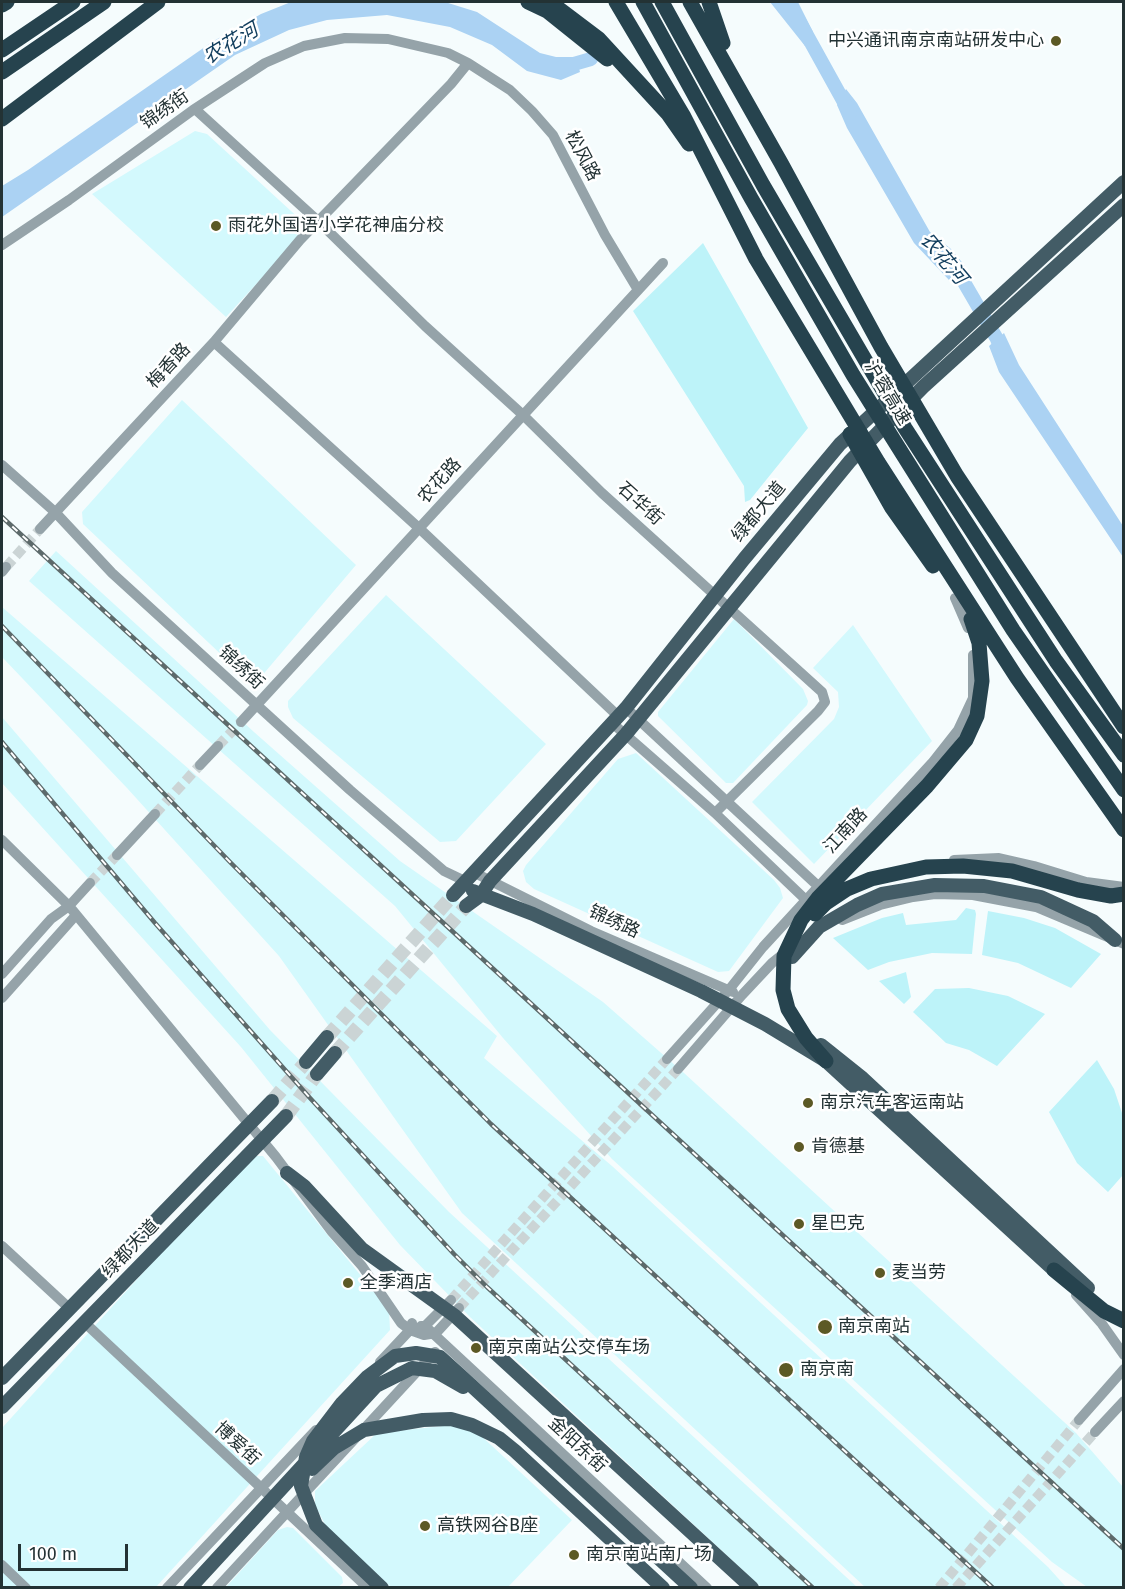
<!DOCTYPE html>
<meta charset="utf-8">
<style>
body{margin:0}
#map{position:relative;width:1125px;height:1589px;overflow:hidden;background:#f5fcfd;font-family:"Fira Sans",sans-serif}
canvas{display:block}
.frame{position:absolute;inset:0;border:3px solid #233234;pointer-events:none}
.scale{position:absolute;left:18px;top:1544px;width:110px;height:27px;box-sizing:border-box;border:3px solid #233234;border-top:0;padding-left:8px;font-size:18px;line-height:21px;white-space:nowrap;color:#233234;-webkit-text-stroke:4px #fff;paint-order:stroke}
</style>
<div id="map">
<canvas width="1125" height="1589"></canvas>
<div class="frame"></div>
<div class="scale">100 m</div>
</div>
<script>
const context = document.querySelector('canvas').getContext('2d');
context.lineJoin = 'round';
function paint(path, color) {
  context.fillStyle = color;
  context.fill(path, 'evenodd');
}
function shape(rows) {
  const path = new Path2D();
  for (const r of rows) {
    path.moveTo(r[0], r[1]);
    for (let i = 2; i < r.length; i += 2) path.lineTo(r[i], r[i + 1]);
  }
  return path;
}
function strokePath(path, color, width, dash) {
  context.strokeStyle = color;
  context.lineWidth = width;
  context.lineCap = dash ? 'butt' : 'round';
  context.setLineDash(dash || []);
  context.stroke(path);
}
function drawText(font, color, halo, rows, align = 'center') {
  context.font = font + ' "Fira Sans","Noto Sans SC",sans-serif';
  context.lineWidth = 5;
  context.setLineDash([]);
  context.textBaseline = 'middle';
  context.strokeStyle = halo;
  context.fillStyle = color;
  for (const [text, x, y, turn = 0] of rows) {
    context.save();
    context.translate(x, y);
    context.rotate((+turn || 0) * Math.PI / 180);
    context.textAlign = isNaN(turn) ? turn : align;
    if (halo) context.strokeText(text, 0, 0);
    context.fillText(text, 0, 0);
    context.restore();
  }
}
paint(shape([
 [195,131,207,134,303,222,305,231,226,317,92,194],
 [182,400,356,565,260,678,246,678,83,524,82,512],
 [56,551,254,732,400,861,603,1002,684,1073,1076,1433,1123,1487,1123,1587,1087,1587,1052,1562,612,1159,503,1038,395,906,29,581],
 [386,595,546,744,456,841,440,842,293,718,288,707,288,701],
 [2,607,497,1036,484,1058,612,1166,1048,1567,1066,1587,865,1587,462,1213,279,956,127,788,2,657],
 [734,619,803,689,808,701,807,705,733,783,726,783,658,716,658,712],
 [853,625,932,741,814,864,752,802,834,719,839,707,838,692,813,668],
 [2,717,270,1030,449,1212,857,1587,761,1587,470,1317,400,1245,241,1047,2,783],
 [636,753,774,880,780,888,783,898,729,971,718,972,534,889,526,882,523,871,526,865,618,759],
 [249,1156,263,1156,389,1310,390,1330,156,1587,2,1587,2,1428],
 [452,1425,478,1433,572,1520,508,1587,391,1587,327,1528,315,1505,315,1491,377,1433],
 [287,1527,293,1528,342,1577,343,1583,338,1587,226,1587,278,1530]
]), '#d3f9fd');
paint(shape([
 [703,243,808,428,750,500,745,502,744,486,633,311],
 [966,908,975,910,976,914,972,954,932,953,889,962,868,970,833,938,882,918,903,913,906,925,956,920],
 [988,911,1024,918,1055,928,1101,954,1071,988,1018,963,982,955],
 [906,972,911,997,904,1004,879,981],
 [969,988,1008,996,1045,1014,997,1066,969,1050,946,1043,913,1012,935,989],
 [1097,1060,1114,1089,1123,1116,1123,1175,1108,1192,1077,1163,1049,1112]
]), '#bdf3f9');
paint(shape([
 [291,2,445,2,477,12,540,53,556,57,576,57,580,72,561,80,527,71,492,45,450,27,387,15,327,20,289,30,235,55,2,217,2,186,28,170,212,42,261,14],
 [770,2,798,2,813,32,805,46],
 [846,89,857,103,930,232,951,249,965,266,949,280,914,243,847,128,837,105],
 [1004,333,1019,365,1123,526,1123,557,999,372,989,346]
]), '#abd2f3');
strokePath(shape([
 [785,2,793,10,850,113],
 [560,68,591,59],
 [945,259,958,272,997,339,1003,355]
]), '#abd2f3', 14);
strokePath(shape([
 [6,567,40,529],
 [218,746,241,722],
 [155,814,200,765],
 [90,883,117,855],
 [451,1300,667,1059],
 [459,1308,678,1069],
 [939,1588,1079,1420],
 [956,1588,1095,1432]
]), '#cbd4d5', 10, [10, 5]);
strokePath(shape([
 [327,1037,453,895],
 [335,1053,466,906],
 [272,1101,306,1062],
 [286,1116,317,1074]
]), '#cbd4d5', 14, [14, 7]);
strokePath(shape([
 [195,109,318,221,425,326,523,415,602,493,822,692,825,702,818,711,715,813],
 [2,245,69,200,193,110,265,63,304,46,345,38,388,39,448,53,468,63,510,90,532,111,553,135,605,235,638,290],
 [214,342,420,529,618,716],
 [2,465,55,512,112,573,350,790,444,871,467,882],
 [40,529,214,342,300,240,451,84,468,63],
 [2,572,6,567],
 [955,598,968,628],
 [626,708,818,886],
 [241,722,663,263],
 [611,722,715,813,806,900],
 [200,765,218,746],
 [2,840,69,906,276,1157,332,1232,362,1266,401,1323,410,1330,424,1335,436,1333,459,1308],
 [117,855,155,814],
 [954,860,999,858,1034,866,1086,882,1124,887],
 [475,873,591,931,733,992],
 [842,920,880,905,913,897,935,894,973,895,1036,907,1124,944],
 [2,974,51,919,69,906,90,883],
 [2,998,76,915],
 [667,1059,728,991,763,947,932,763,958,730,973,698,973,655],
 [678,1069,742,995,772,963,787,951],
 [2,1246,69,1308],
 [1076,1295,1102,1324,1124,1355],
 [84,1322,368,1588],
 [421,1326,425,1326,451,1300],
 [425,1326,707,1588],
 [380,1362,410,1330,412,1323],
 [1079,1420,1124,1369],
 [1095,1432,1124,1401],
 [2,1565,26,1588],
 [167,1588,316,1430],
 [217,1588,435,1352]
]), '#95a3a9', 10);
strokePath(shape([
 [473,891,533,914,701,991,765,1024,826,1061,1054,1270],
 [453,895,626,708,744,559,840,444,1124,182],
 [466,906,481,895,490,881,626,734,850,461,923,387,1124,205],
 [792,957,819,927,857,905,882,894,935,885,984,886,1041,897,1093,921,1115,940],
 [821,1045,861,1077,1088,1288],
 [306,1062,327,1037],
 [317,1074,335,1053],
 [287,1173,304,1186,362,1249,455,1316,752,1588],
 [2,1378,272,1101],
 [2,1407,286,1116],
 [312,1469,334,1448,364,1430,423,1420,451,1419,472,1425,499,1438,515,1451,663,1588],
 [190,1588,376,1386,412,1368,435,1371,463,1387],
 [382,1588,316,1525,301,1486,306,1457,313,1441,342,1403,367,1377,395,1356,416,1353,440,1357,461,1376,691,1588]
]), '#435c66', 14);
strokePath(shape([
 [528,2,547,11,607,59],
 [550,2,599,39,668,114,689,144],
 [616,2,683,115,756,259,878,462,1017,678,1124,830],
 [643,2,751,198,853,375,1013,630,1124,790],
 [662,2,763,185,905,428,1056,661,1124,755],
 [690,2,781,163,881,347,957,476,1124,727],
 [709,2,723,43],
 [2,5,7,2],
 [2,50,73,2],
 [2,72,104,2],
 [2,119,158,2],
 [850,434,892,508,933,566],
 [815,914,826,903,847,889,871,879,926,867,963,866,1012,871,1078,890,1111,896,1124,894],
 [826,1061,806,1038,788,1009,783,990,784,956,801,920,818,898,927,786,966,740,977,716,982,681,979,643,971,619],
 [1054,1270,1104,1311,1124,1321]
]), '#26434e', 15);
const rail = shape([
 [2,517,1124,1549],
 [2,626,230,862,491,1124,993,1588],
 [2,742,155,923,310,1098,454,1254,487,1287,813,1588]
]);
strokePath(rail, '#5d6a6b', 4.5);
strokePath(rail, '#fff', 2, [7]);
for (const [x, y, r, color] of [
 [1056,41,6,"#5c5925"],
 [216,226,6,"#5c5925"],
 [808,1103,6,"#5c5925"],
 [799,1147,6,"#5c5925"],
 [799,1224,6,"#5c5925"],
 [880,1273,6,"#5c5925"],
 [348,1283,6,"#5c5925"],
 [825,1327,8,"#5c5925"],
 [476,1348,6,"#5c5925"],
 [786,1370,8,"#5c5925"],
 [425,1526,6,"#5c5925"],
 [574,1555,6,"#5c5925"]
]) {
  const dot = new Path2D();
  dot.arc(x, y, r, 0, 2 * Math.PI);
  context.fillStyle = color;
  context.fill(dot);
  strokePath(dot, '#fff', 2);
}
drawText('18px', '#233234', '#fff', [
 ["中兴通讯南京南站研发中心",1044,41,"right"],
 ["雨花外国语小学花神庙分校",228,226],
 ["南京汽车客运南站",820,1103],
 ["肯德基",811,1147],
 ["星巴克",811,1224],
 ["麦当劳",892,1273],
 ["全季酒店",360,1283],
 ["南京南站",838,1327],
 ["南京南站公交停车场",488,1348],
 ["南京南",800,1370],
 ["高铁网谷B座",437,1526],
 ["南京南站南广场",586,1555]
], 'left');
drawText('18px', '#233234', '#fff', [
 ["锦绣街",165,110,-35],
 ["松风路",582,156,62],
 ["梅香路",169,366,-47],
 ["沪蓉高速",887,393,59],
 ["农花路",440,481,-48],
 ["石华街",640,504,42],
 ["绿都大道",759,512,-50],
 ["锦绣街",241,668,43],
 ["江南路",846,831,-47],
 ["锦绣路",614,922,25],
 ["绿都大道",131,1249,-46],
 ["博爱街",237,1444,43],
 ["金阳东街",577,1445,43]
]);
drawText('italic 20px', '#113d5d', '#fff', [
 ["农花河",231,44,-31],
 ["农花河",943,259,50]
]);
</script>
